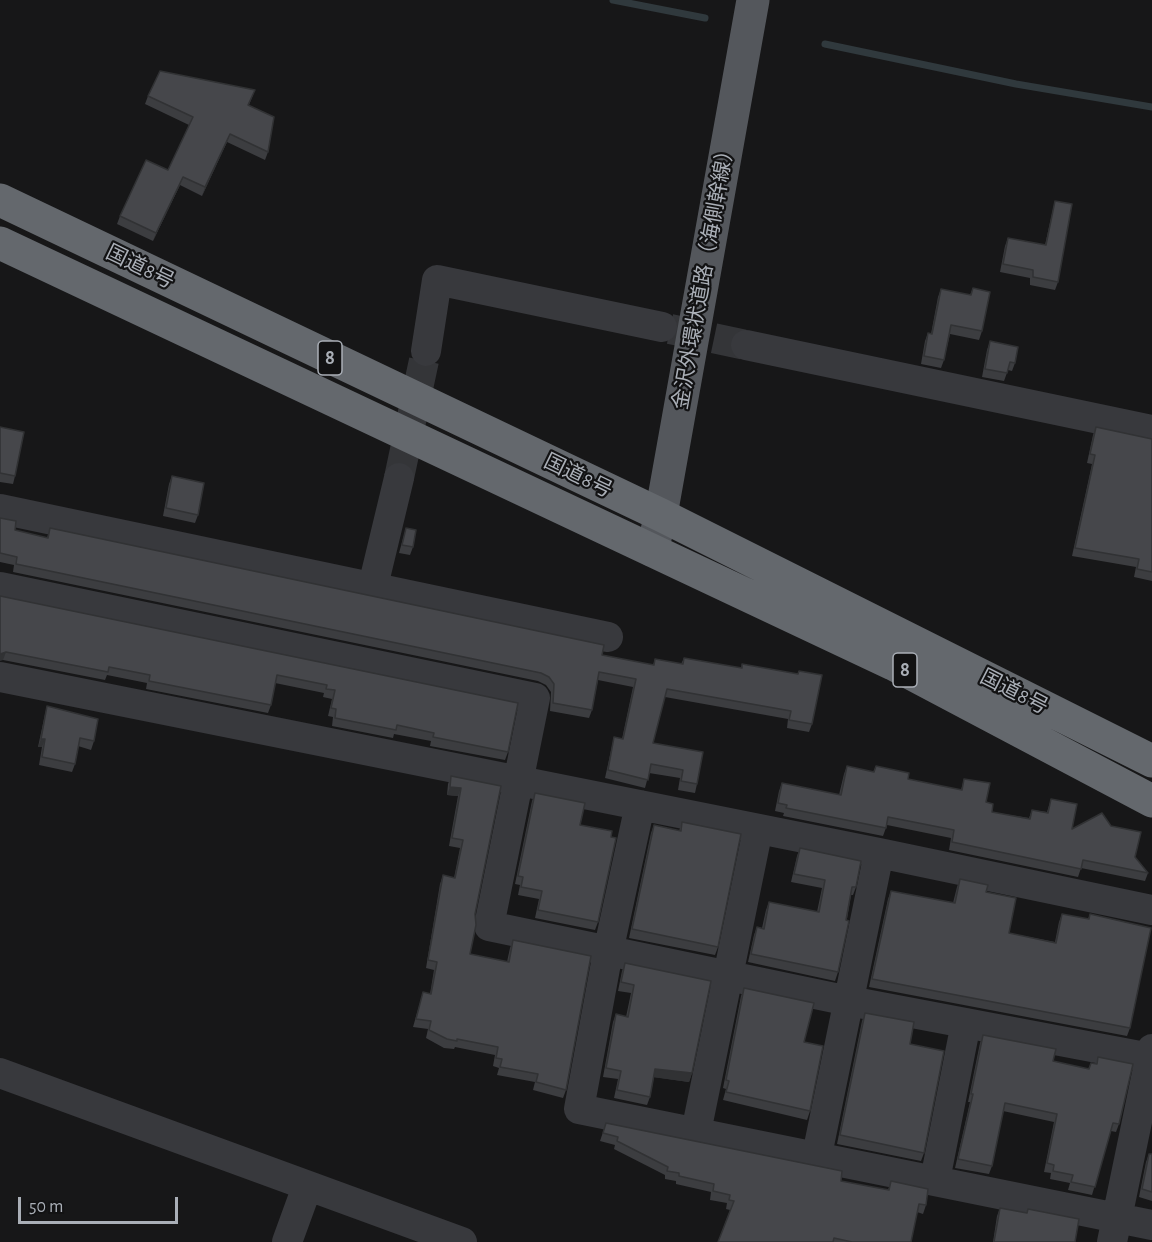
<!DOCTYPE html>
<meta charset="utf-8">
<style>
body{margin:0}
#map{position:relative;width:1152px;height:1242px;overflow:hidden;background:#171718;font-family:"Alegreya Sans",sans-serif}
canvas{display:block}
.scale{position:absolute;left:18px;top:1197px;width:160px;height:27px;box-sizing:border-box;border:3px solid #aaafb7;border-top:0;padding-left:8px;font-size:18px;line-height:21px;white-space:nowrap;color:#aaafb7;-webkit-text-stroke:4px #121213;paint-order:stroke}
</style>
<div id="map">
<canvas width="1152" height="1242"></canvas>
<div class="scale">50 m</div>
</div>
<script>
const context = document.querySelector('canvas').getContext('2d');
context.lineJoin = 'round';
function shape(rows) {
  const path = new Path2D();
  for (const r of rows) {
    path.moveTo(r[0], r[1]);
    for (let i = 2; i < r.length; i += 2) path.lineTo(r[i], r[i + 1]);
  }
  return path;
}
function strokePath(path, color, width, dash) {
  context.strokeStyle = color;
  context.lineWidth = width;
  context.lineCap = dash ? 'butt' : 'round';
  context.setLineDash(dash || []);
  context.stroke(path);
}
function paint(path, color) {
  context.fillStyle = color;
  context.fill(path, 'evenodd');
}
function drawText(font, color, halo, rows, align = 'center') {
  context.font = font + ' "Alegreya Sans","Noto Sans JP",sans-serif';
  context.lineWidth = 4.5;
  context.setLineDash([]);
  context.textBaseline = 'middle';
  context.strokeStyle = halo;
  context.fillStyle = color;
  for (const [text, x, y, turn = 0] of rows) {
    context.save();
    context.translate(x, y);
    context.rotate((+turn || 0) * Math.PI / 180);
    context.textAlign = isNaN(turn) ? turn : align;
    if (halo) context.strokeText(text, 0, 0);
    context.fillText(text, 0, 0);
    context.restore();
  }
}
strokePath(shape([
 [613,0,705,18],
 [825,44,1016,84,1152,107]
]), '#30393d', 7);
strokePath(shape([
 [670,329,746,345],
 [399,478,426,351]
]), '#343538', 30, [30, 15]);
strokePath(shape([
 [746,345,1152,430],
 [426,351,437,280,662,327],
 [0,509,608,637],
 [373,586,399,478],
 [0,587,535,698,489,926,849,1001,1150,1058],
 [0,677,879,853,1152,910],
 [640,805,608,952,579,1109,1152,1225],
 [0,1073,462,1242],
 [696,1132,758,829],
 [817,1155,879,853],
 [935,1180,966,1023],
 [287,1242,307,1187],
 [1112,1242,1152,1049]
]), '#38393d', 30);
strokePath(shape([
 [652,550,661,515,753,0]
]), '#54575c', 33);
strokePath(shape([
 [0,200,661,515,1152,761],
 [0,243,893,664,1152,801]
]), '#64686d', 33);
paint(shape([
 [255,90,249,105,268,152,265,160,227,142,202,196,180,185,153,241,117,224,120,216,168,170,189,125,145,104,148,96],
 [1055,201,1058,282,1055,290,1030,285,1030,278,1000,272,1005,246,1008,238,1045,245,1053,209],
 [973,288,982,331,979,340,950,334,944,360,941,368,921,364,925,341,928,333,931,334,938,297,941,289,970,295],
 [990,341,1015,363,1012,371,1008,370,1004,381,982,377,987,350],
 [0,427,15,476,13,484,0,482],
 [1096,427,1152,439,1152,581,1134,577,1136,567,1072,556,1092,464,1087,463,1093,435],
 [172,476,198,515,195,523,163,516,169,484],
 [0,518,15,530,47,538,50,528,602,655,653,665,655,659,681,664,684,658,741,668,742,664,798,674,799,671,812,724,809,732,787,728,788,719,665,697,653,743,697,784,695,793,678,790,680,778,649,773,645,788,605,778,612,746,614,737,622,739,633,687,598,680,592,710,589,718,550,711,551,692,546,685,538,681,13,572,14,565,0,562],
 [406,528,413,547,410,555,399,553],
 [0,596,518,703,508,752,505,760,430,746,431,741,394,734,393,738,332,726,333,717,328,716,332,699,323,697,324,693,275,683,271,705,268,713,146,689,147,683,107,675,105,680,3,660],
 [47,706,94,741,91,750,78,746,75,764,72,772,39,765,42,747,38,747,45,714],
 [847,766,873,772,876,766,908,779,961,790,964,779,986,802,992,812,1029,818,1032,810,1047,812,1051,799,1072,829,1135,857,1148,873,1145,881,1081,868,1078,877,949,850,951,838,887,825,883,836,783,816,784,813,775,811,779,791,782,783,839,795,844,774],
 [451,776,501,786,475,914,470,954,507,962,510,948,513,940,566,1090,563,1098,533,1090,535,1082,497,1075,499,1068,493,1066,495,1055,455,1047,454,1049,444,1048,426,1038,428,1029,413,1027,423,992,430,994,434,970,426,968,440,884,443,875,454,878,460,848,449,846,458,796,447,795,448,784],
 [535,793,580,825,598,922,595,930,535,918,539,899,518,895,520,885,515,884,532,801],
 [682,822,718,947,715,955,629,938,651,833,654,825,679,831],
 [800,848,856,887,853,895,851,895,838,972,835,981,748,962,754,935,757,927,762,928,766,910,769,902,817,912,822,888,791,882,797,856],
 [960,879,986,892,1009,933,1055,942,1059,922,1062,914,1088,919,1090,914,1130,1028,1127,1036,869,987,888,899,891,891,953,903,957,887],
 [625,963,692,1073,689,1082,654,1077,650,1097,647,1105,614,1098,618,1079,603,1077,613,1022,616,1014,626,1017,631,993,618,991,622,971],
 [744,988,804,1042,810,1111,807,1120,723,1100,726,1089,723,1088,741,996],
 [865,1013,910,1044,924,1153,921,1161,837,1144,862,1021],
 [983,1035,1053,1061,1088,1069,1091,1063,1096,1064,1098,1057,1119,1124,1116,1132,1111,1131,1092,1195,1068,1190,1070,1183,1050,1179,1051,1173,1044,1172,1054,1122,1003,1111,992,1166,989,1174,955,1168,970,1102,968,1102,980,1043],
 [606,1123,841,1181,888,1190,891,1181,926,1205,923,1214,917,1212,911,1242,718,1242,730,1210,726,1209,727,1203,710,1200,711,1192,676,1184,676,1181,665,1179,665,1175,614,1149,615,1145,600,1141],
 [1149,1154,1152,1154,1152,1201,1139,1197,1146,1162],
 [1000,1208,1026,1213,1028,1209,1075,1242,993,1242,997,1216]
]), '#3c3d40');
paint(shape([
 [230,134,227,142,202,196,205,187],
 [183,177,180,185,153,241,156,233],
 [6,652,3,660,0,661,0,654],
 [41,739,45,739,42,747,38,747],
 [450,787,461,788,458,796,447,795],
 [655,1069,692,1073,689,1082,652,1077]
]), '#313234');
const building = shape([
 [160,71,255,90,248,105,274,117,268,152,230,134,205,187,183,177,156,233,120,216,146,160,168,170,193,117,148,96,160,71],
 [1055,201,1072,204,1058,282,1033,277,1033,270,1003,264,1008,238,1046,245,1055,201],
 [973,288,990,292,982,331,951,325,944,360,924,356,928,333,932,334,941,289,971,295,973,288],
 [990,341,1018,347,1015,363,1010,362,1007,373,985,369,990,341],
 [0,427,24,432,15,476,0,473,0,427],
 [1096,427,1152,439,1152,572,1137,569,1139,559,1075,548,1095,455,1090,454,1096,427],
 [172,476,204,483,198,515,166,508,172,476],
 [0,518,16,521,15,530,48,538,50,528,604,645,602,655,654,665,655,659,683,664,684,658,742,668,742,664,798,674,799,671,822,675,812,724,789,720,791,711,667,689,653,743,703,752,697,784,681,781,683,770,651,764,648,780,608,770,614,737,623,739,636,679,599,672,592,710,553,703,554,684,549,677,541,673,16,564,17,557,0,553,0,518],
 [406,528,416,530,413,547,402,545,406,528],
 [0,596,518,703,508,752,433,737,434,733,397,725,396,730,335,718,336,709,331,708,335,690,326,689,327,685,277,675,271,705,149,681,150,675,109,667,108,672,6,652,0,654,0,596],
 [47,706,98,719,94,741,80,738,75,764,42,757,45,739,41,739,47,706],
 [847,766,874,772,876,766,909,773,908,779,962,790,964,779,990,783,986,802,993,804,992,812,1030,819,1032,810,1048,813,1051,799,1077,804,1072,829,1102,813,1111,826,1141,832,1135,857,1148,873,1083,860,1081,869,952,842,954,830,888,817,886,828,786,808,787,805,778,803,782,783,841,795,847,766],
 [451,776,501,786,475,914,476,925,470,954,509,962,513,940,591,956,566,1090,536,1082,538,1074,500,1067,502,1059,496,1058,498,1047,457,1039,457,1041,447,1039,429,1030,431,1021,416,1019,423,992,431,994,437,962,428,960,443,875,455,878,463,840,452,838,461,788,450,787,451,776],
 [535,793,585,803,580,825,612,831,611,837,616,838,598,922,538,910,542,891,521,887,523,877,518,876,535,793],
 [682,822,741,834,718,947,632,929,654,825,681,831,682,822],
 [800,848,861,861,856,887,852,887,846,920,849,921,838,972,751,954,757,927,764,929,769,902,819,912,825,880,794,874,800,848],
 [960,879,988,885,986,892,1016,898,1009,933,1056,943,1062,914,1089,919,1090,914,1151,928,1130,1028,872,979,891,891,955,903,960,879],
 [625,963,711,981,692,1073,655,1069,650,1097,617,1090,621,1071,606,1068,616,1014,628,1017,634,985,621,982,625,963],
 [744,988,814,1003,804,1042,823,1046,810,1111,726,1092,729,1081,726,1080,744,988],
 [865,1013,914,1022,910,1044,944,1051,924,1153,840,1135,865,1013],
 [983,1035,1056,1049,1053,1061,1089,1069,1091,1063,1097,1064,1098,1057,1133,1064,1119,1124,1113,1123,1095,1187,1071,1182,1073,1175,1053,1171,1054,1165,1047,1163,1057,1114,1005,1103,992,1166,958,1159,973,1094,971,1094,983,1035],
 [606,1123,842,1171,841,1181,889,1190,891,1181,928,1189,926,1205,919,1204,911,1242,852,1242,834,1238,833,1242,718,1242,734,1201,729,1200,730,1195,713,1191,714,1184,679,1176,679,1173,667,1171,668,1167,617,1141,618,1137,603,1133,606,1123],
 [1149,1154,1152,1154,1152,1192,1142,1189,1149,1154],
 [1000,1208,1027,1213,1028,1209,1079,1219,1075,1242,994,1242,1000,1208]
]);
paint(building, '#46474b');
strokePath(building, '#313234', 1.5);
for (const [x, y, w] of [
 [330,358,24],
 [905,670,24]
]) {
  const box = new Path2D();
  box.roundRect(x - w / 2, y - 17, w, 34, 4.5);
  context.fillStyle = '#121213';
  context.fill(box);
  strokePath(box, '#aaafb7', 1.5);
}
drawText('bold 20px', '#aaafb7', null, [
 ["8",330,358],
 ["8",905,670]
]);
drawText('21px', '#aaafb7', '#121213', [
 ["国道8号",140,267,26],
 ["金沢外環状道路（海側幹線）",704,275,-80],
 ["国道8号",578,476,26],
 ["国道8号",1014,692,27]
]);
</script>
